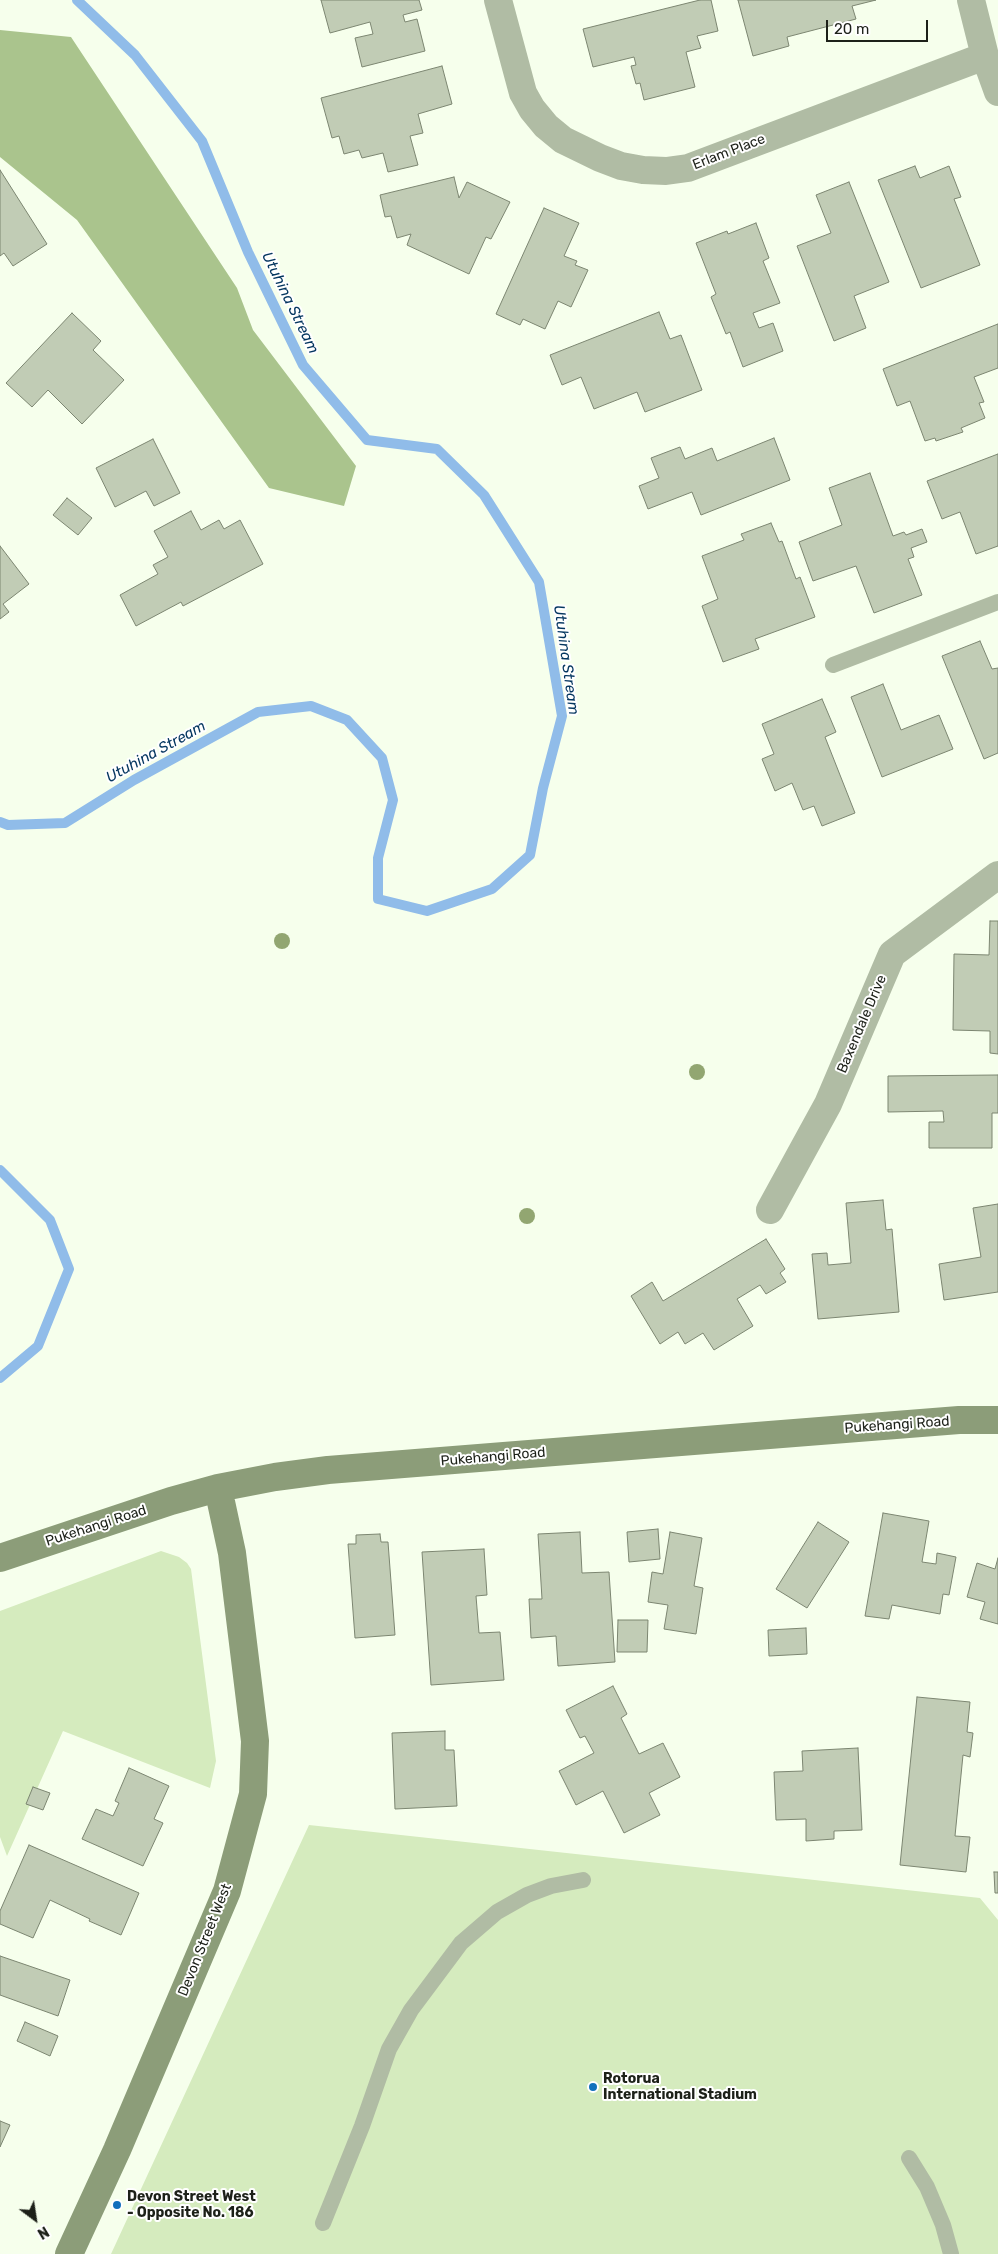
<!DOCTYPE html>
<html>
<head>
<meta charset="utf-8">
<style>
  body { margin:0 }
  #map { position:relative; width:998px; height:2254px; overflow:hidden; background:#f6ffec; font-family:Rubik,sans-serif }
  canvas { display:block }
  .north { position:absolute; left:10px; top:2194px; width:50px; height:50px; -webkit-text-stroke:4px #fff; paint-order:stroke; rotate:149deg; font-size:14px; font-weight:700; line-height:20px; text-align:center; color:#1d2119 }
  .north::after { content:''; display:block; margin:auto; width:18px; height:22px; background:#1d2119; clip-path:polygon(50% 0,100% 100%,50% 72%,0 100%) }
  .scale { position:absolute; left:826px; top:20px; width:102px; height:22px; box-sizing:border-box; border:2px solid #1d2119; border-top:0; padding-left:6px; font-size:15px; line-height:18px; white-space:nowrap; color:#1d2119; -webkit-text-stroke:4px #fff; paint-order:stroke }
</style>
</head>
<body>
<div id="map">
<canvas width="998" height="2254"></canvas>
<div class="north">N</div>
<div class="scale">20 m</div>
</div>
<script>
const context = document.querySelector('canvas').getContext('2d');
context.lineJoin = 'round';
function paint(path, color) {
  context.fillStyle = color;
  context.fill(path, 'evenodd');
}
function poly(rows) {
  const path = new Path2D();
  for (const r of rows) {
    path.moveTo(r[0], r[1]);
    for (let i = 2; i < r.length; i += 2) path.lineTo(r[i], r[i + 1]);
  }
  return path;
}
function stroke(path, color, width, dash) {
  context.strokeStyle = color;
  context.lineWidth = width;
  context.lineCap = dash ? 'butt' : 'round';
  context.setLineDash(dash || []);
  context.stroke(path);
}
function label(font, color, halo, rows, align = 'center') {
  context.font = font + ' Rubik,sans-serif';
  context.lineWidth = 4;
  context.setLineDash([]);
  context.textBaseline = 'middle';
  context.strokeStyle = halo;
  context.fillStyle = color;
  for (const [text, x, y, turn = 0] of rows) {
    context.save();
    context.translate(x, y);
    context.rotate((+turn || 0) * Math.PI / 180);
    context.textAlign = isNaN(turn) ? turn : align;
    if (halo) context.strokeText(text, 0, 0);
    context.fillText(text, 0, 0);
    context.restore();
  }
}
const green = poly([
  [161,1551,179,1557,187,1563,191,1569,216,1761,210,1788,63,1731,7,1856,0,1837,0,1611],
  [309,1825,980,1898,998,1920,998,2254,111,2254]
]);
const forest = poly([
  [0,30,71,37,237,288,253,330,356,466,344,506,269,488,77,220,0,157]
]);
const stream = poly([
  [0,822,8,825,65,823,134,780,258,712,311,706,347,720,382,758,393,800,378,858,378,899,427,911,492,889,530,855,543,788,562,716,539,582,484,495,437,449,367,440,303,365,248,252,202,141,135,55,77,0],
  [0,1170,50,1220,69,1269,38,1346,0,1378]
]);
const building = poly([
  [321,0,419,0,422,10,403,15,405,22,417,19,425,51,362,67,355,38,373,34,370,22,330,33,321,0],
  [700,0,711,0,718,31,697,36,701,48,686,52,695,87,644,100,640,83,636,84,631,66,636,65,634,57,593,67,583,29,700,0],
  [738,0,876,0,852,6,856,19,787,37,789,46,753,56,738,0],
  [442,66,452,104,418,114,423,133,410,136,418,165,388,172,383,153,362,158,359,150,344,154,339,136,332,138,321,98,442,66],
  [915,166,920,178,949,166,961,197,954,199,980,265,921,288,878,180,915,166],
  [0,170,47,244,13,266,4,253,0,256,0,170],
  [454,177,459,198,467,182,510,202,491,239,486,237,469,274,407,245,411,234,397,238,391,216,385,217,380,195,454,177],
  [849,182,889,282,854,296,866,328,834,341,797,246,831,233,816,195,849,182],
  [544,208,579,223,564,256,577,261,575,265,588,270,571,307,558,301,545,329,523,319,520,325,496,314,544,208],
  [756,223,769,258,763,261,780,303,753,313,759,328,773,323,783,351,743,367,730,332,726,334,711,297,716,294,696,243,727,231,728,234,756,223],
  [659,312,670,339,681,335,702,390,645,412,637,392,594,409,581,377,562,385,550,355,659,312],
  [72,313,101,341,93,350,124,380,82,424,48,390,32,407,6,383,72,313],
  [998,324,998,368,974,377,984,402,979,403,985,418,961,428,963,432,936,441,935,438,925,441,910,401,897,406,883,369,998,324],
  [774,438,790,480,701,515,692,492,648,509,639,486,659,478,651,458,680,447,685,459,712,448,717,461,774,438],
  [153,439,180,493,154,506,146,491,115,507,96,468,153,439],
  [998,454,998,546,976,554,960,512,942,519,927,481,998,454],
  [870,473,893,536,904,532,906,535,922,529,927,542,911,548,914,557,908,559,922,595,874,613,856,566,813,581,799,542,842,525,829,488,870,473],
  [67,498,92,518,78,535,53,515,67,498],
  [191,511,201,530,219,520,224,529,240,520,263,564,183,606,181,602,136,626,120,595,158,574,153,565,168,557,154,531,191,511],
  [771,523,779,542,782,541,796,579,800,577,815,617,755,639,759,649,723,662,702,606,718,599,702,556,744,540,741,534,771,523],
  [0,546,29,584,3,604,9,612,0,619,0,546],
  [980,641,992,669,998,668,998,753,984,759,942,656,980,641],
  [883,684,901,730,939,715,953,749,882,777,851,697,883,684],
  [822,699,836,732,825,737,855,813,822,826,814,806,803,810,792,783,775,791,762,759,774,754,762,724,822,699],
  [990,921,998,921,998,1054,990,1053,990,1031,953,1030,954,954,989,955,990,921],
  [998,1075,998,1113,992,1113,992,1148,929,1148,929,1122,944,1122,943,1111,888,1112,888,1076,998,1075],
  [883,1200,886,1230,892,1229,899,1312,818,1319,812,1254,827,1253,828,1265,851,1263,846,1203,883,1200],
  [998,1204,998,1292,944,1300,939,1264,981,1257,973,1208,998,1204],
  [766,1239,785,1269,780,1273,786,1282,766,1294,760,1285,737,1299,753,1326,714,1350,703,1333,685,1344,678,1332,660,1344,631,1296,652,1282,663,1301,766,1239],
  [883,1513,929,1521,922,1562,936,1564,937,1553,956,1557,949,1595,943,1594,940,1614,892,1605,889,1619,865,1616,883,1513],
  [818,1522,849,1542,807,1608,776,1589,818,1522],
  [658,1529,660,1559,629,1562,627,1532,658,1529],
  [580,1532,582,1573,609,1572,615,1662,558,1666,556,1636,531,1638,529,1599,542,1599,538,1534,580,1532],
  [670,1532,702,1538,694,1586,703,1588,696,1634,664,1629,668,1605,648,1602,652,1572,663,1574,670,1532],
  [380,1534,381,1542,388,1542,395,1635,355,1638,348,1544,356,1544,356,1535,380,1534],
  [484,1549,487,1595,476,1596,479,1633,500,1632,504,1680,431,1685,422,1552,484,1549],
  [998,1558,998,1624,980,1619,985,1602,967,1597,977,1563,995,1569,998,1558],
  [618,1620,648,1620,647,1652,617,1652,618,1620],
  [806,1628,807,1654,769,1656,768,1630,806,1628],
  [613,1686,627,1714,621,1718,639,1754,663,1743,680,1777,649,1793,660,1815,624,1833,603,1791,576,1805,559,1771,594,1753,585,1736,580,1738,566,1710,613,1686],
  [917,1697,970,1702,967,1732,973,1733,970,1757,963,1755,955,1836,970,1837,966,1872,900,1865,917,1697],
  [445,1731,445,1750,454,1750,457,1806,395,1809,392,1733,445,1731],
  [858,1748,862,1830,834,1831,834,1839,806,1841,806,1819,776,1820,774,1772,803,1771,802,1751,858,1748],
  [129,1768,169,1786,154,1819,163,1823,143,1866,82,1839,96,1809,113,1816,119,1803,115,1801,129,1768],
  [33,1787,50,1793,43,1810,26,1804,33,1787],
  [29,1845,139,1893,121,1935,89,1921,90,1919,50,1900,33,1938,0,1924,0,1911,29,1845],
  [994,1872,998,1872,998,1893,995,1893,994,1872],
  [0,1956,70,1980,58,2016,0,1995,0,1956],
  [25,2022,58,2036,50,2056,17,2041,25,2022],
  [0,2121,10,2125,0,2147,0,2121]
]);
const lane = poly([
  [833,665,998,602],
  [909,2158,927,2187,943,2225,951,2254],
  [323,2223,362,2126,389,2049,411,2010,461,1943,497,1912,527,1895,551,1886,583,1880]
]);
const street = poly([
  [498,0,523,93,532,109,546,126,563,140,600,158,621,166,643,170,666,171,688,168,985,56],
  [971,0,985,56,998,92],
  [770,1210,828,1104,892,954,998,875]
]);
const secondary = poly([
  [0,1558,171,1501,218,1488,275,1477,328,1470,529,1454,959,1420,998,1420],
  [69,2254,117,2150,227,1891,253,1794,255,1741,232,1553,218,1488]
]);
const trees = [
  [282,941],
  [697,1072],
  [527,1216]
];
const markers = [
  [593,2087,5,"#1270bc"],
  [117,2205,5,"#1270bc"]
];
const streetNames = [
  ["Erlam Place",729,152,-21],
  ["Baxendale Drive",862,1024,-67],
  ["Pukehangi Road",897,1425,-4],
  ["Pukehangi Road",493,1457,-5],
  ["Pukehangi Road",96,1526,-18],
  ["Devon Street West",205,1940,-68]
];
const poiNames = [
  ["Rotorua",603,2079],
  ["International Stadium",603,2095],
  ["Devon Street West",127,2197],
  ["- Opposite No. 186",127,2213]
];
const waterNames = [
  ["Utuhina Stream",290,303,64],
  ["Utuhina Stream",566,660,82],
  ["Utuhina Stream",156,752,-29]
];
paint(green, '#d5ebbe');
paint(forest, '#aac48d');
stroke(stream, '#90bce9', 10);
paint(building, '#c1ccb5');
stroke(building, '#7c8671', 1);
stroke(lane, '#b0bca4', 16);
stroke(street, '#b0bca4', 28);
stroke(secondary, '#8c9d79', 28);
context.fillStyle = '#92a671';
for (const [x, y] of trees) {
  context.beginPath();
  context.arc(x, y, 8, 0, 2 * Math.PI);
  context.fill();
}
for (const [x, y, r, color] of markers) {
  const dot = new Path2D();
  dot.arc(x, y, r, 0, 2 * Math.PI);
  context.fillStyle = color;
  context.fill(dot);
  stroke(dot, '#fff', 2);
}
label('14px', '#1d2119', '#fff', streetNames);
label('bold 14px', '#1d2119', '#fff', poiNames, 'left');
label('italic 15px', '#04365f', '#fff', waterNames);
</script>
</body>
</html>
